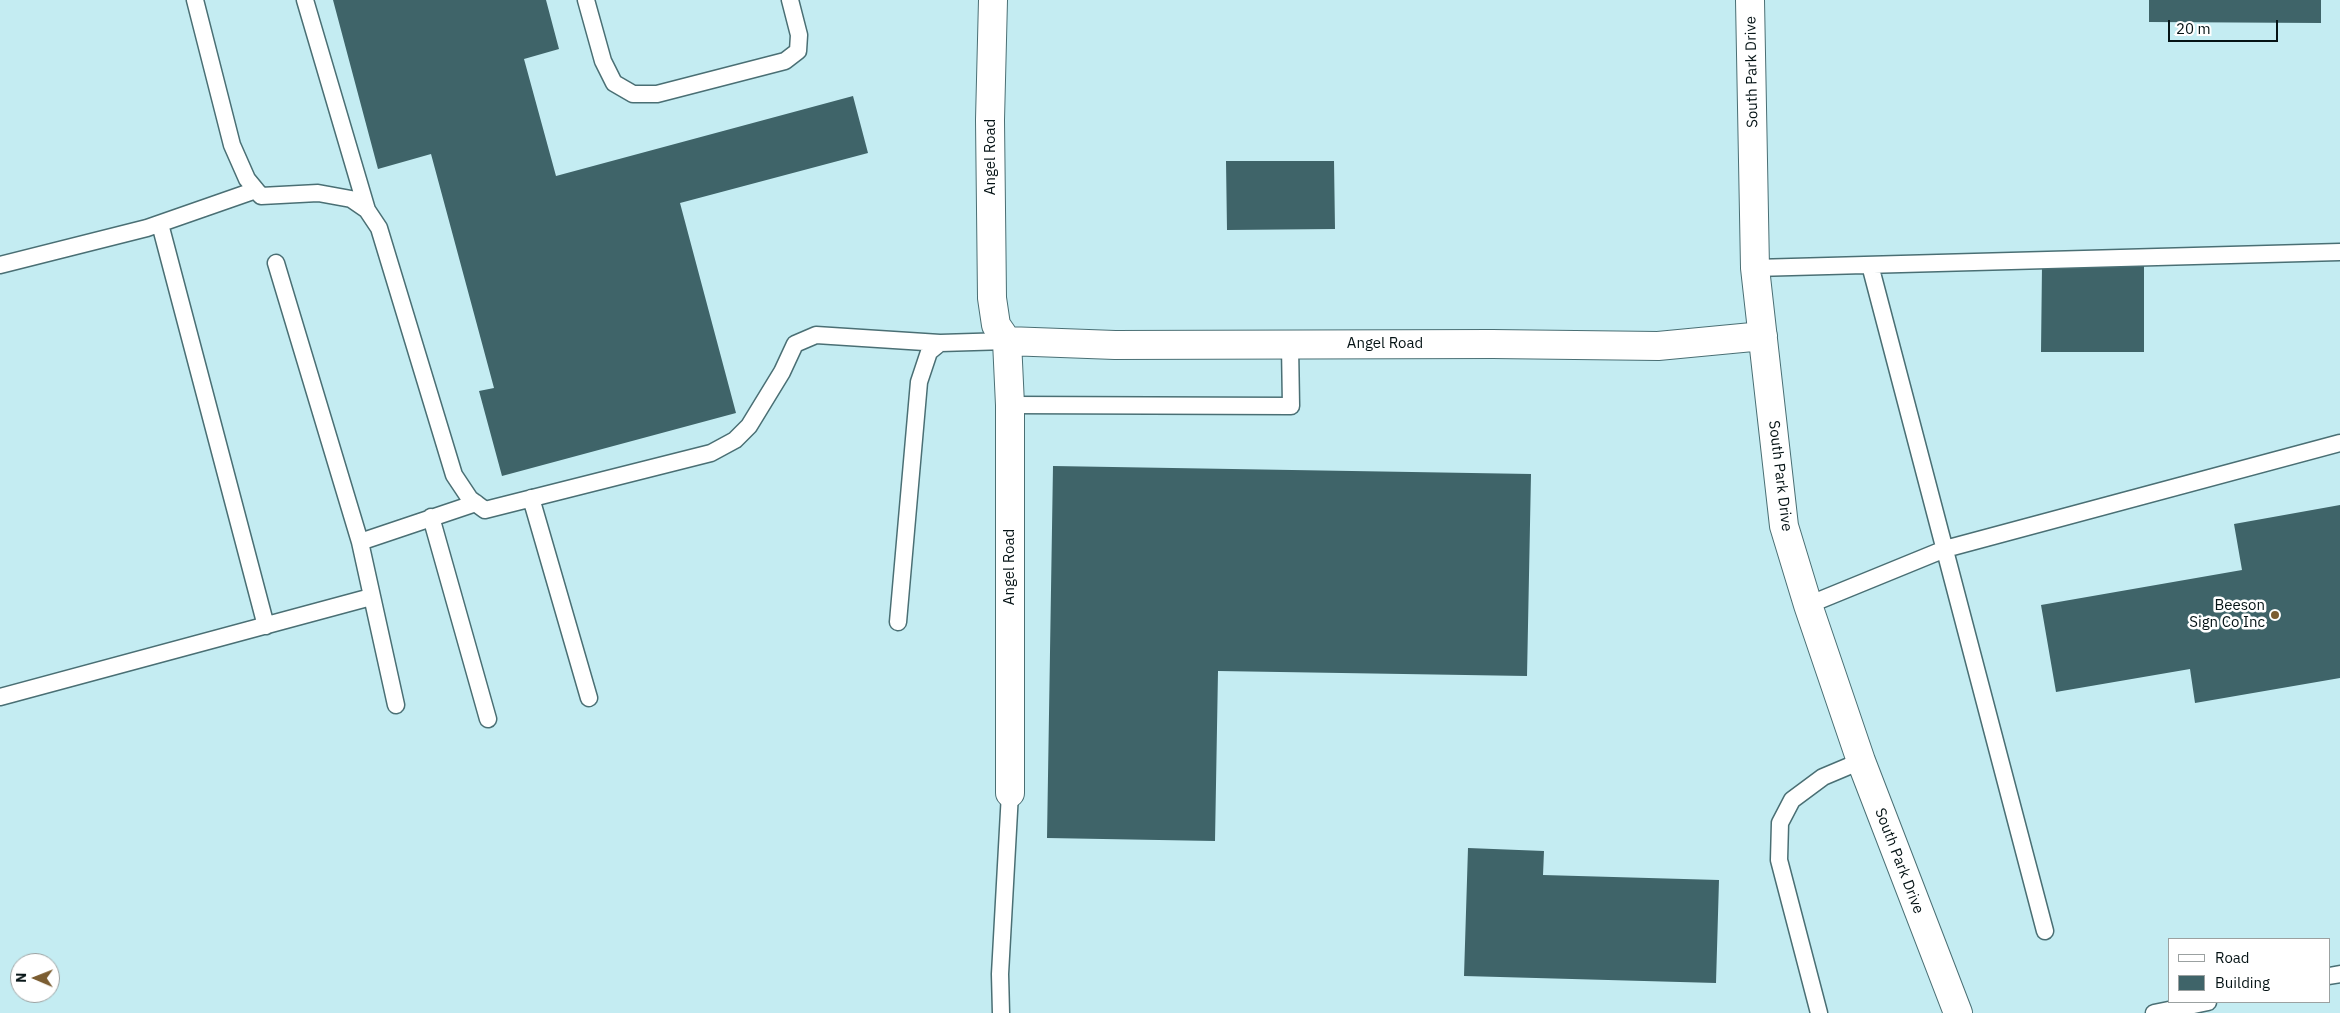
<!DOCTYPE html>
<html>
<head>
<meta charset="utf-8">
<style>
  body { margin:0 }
  #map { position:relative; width:2340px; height:1013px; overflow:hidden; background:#c4ecf2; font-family:"IBM Plex Sans",sans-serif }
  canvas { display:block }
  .legend { position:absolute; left:2168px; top:938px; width:162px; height:65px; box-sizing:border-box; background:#fff; border:1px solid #9ba1a1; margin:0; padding:6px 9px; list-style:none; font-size:15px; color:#051315 }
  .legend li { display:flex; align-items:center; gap:10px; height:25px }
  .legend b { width:25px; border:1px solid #9ba1a1 }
  .north { position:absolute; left:10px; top:953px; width:50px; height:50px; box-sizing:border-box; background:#fff; border:1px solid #9ba1a1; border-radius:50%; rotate:271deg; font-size:14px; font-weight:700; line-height:20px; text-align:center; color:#051315 }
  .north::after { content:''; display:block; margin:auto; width:18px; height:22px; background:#7b5d31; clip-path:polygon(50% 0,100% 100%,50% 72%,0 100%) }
  .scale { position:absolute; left:2168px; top:20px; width:110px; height:22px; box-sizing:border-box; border:2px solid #051315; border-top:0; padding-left:6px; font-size:15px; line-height:18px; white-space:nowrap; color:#051315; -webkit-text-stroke:4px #fff; paint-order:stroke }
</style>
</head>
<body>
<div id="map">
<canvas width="2340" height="1013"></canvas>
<ul class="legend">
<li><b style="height:6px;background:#fff"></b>Road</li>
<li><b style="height:14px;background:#3f6469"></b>Building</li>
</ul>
<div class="north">N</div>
<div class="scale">20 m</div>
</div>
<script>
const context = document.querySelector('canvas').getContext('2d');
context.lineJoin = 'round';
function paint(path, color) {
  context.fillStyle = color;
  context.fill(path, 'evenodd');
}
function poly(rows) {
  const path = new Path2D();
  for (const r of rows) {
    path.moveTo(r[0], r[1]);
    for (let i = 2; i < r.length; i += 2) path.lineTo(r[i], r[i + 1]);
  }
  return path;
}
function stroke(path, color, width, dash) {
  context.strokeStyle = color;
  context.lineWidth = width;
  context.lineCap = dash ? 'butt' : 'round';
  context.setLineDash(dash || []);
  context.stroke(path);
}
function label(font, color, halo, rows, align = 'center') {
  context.font = font + ' "IBM Plex Sans",sans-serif';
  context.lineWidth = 5;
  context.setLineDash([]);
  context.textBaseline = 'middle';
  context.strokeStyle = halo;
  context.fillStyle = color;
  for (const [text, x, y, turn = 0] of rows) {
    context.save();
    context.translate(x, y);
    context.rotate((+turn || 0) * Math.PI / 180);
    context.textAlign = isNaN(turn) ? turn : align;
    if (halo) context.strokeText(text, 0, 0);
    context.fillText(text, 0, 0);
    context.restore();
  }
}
const building = poly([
  [333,0,546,0,559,49,524,59,556,176,853,96,868,153,680,203,736,413,502,476,479,391,494,388,431,154,378,169],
  [2149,0,2321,0,2321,23,2149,22],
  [1226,161,1334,161,1335,229,1227,230],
  [2042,266,2144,266,2144,352,2041,352],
  [1053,466,1531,474,1527,676,1218,671,1215,841,1047,838],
  [2340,505,2340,678,2195,703,2190,669,2056,692,2041,605,2242,570,2234,524],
  [1468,848,1544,851,1543,875,1719,880,1716,983,1464,976]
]);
const service = poly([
  [195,0,232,145,247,179,261,196,318,193,351,199,367,210,379,228,454,475,470,499,485,510,711,453,735,440,749,426,782,372,795,344,816,335,940,343],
  [305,0,367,210],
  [586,0,603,61,614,83,633,94,657,94,785,61,798,51,799,35,790,0],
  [160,224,266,626],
  [276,263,360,542],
  [0,265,147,228,256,190],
  [1870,265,2045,931],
  [1755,268,2340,252],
  [1010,405,1291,406,1290,345],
  [531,498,589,698],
  [431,517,488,719],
  [1808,605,1945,549,2340,443],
  [898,622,919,382,929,352,940,343,1007,341],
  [0,697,371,597],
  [396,705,360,542,476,503],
  [2329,976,2340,974],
  [1001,1013,1000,974,1010,793],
  [1819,1013,1779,860,1780,823,1792,800,1823,777,1861,761],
  [2154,1013,2208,1002]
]);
const minor = poly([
  [993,0,990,120,992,298,996,325,1007,341,1115,345,1492,344,1658,346,1763,336],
  [1750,0,1755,268,1784,526,1808,605,1861,761,1958,1013],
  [1007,341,1010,405,1010,793]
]);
const markers = [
  [2275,615,5,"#7b5d31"]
];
const streetNames = [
  ["South Park Drive",1752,72,-91],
  ["Angel Road",991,157,-90],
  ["Angel Road",1385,344],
  ["South Park Drive",1780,476,83],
  ["Angel Road",1010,567,-90],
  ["South Park Drive",1899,861,69]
];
const poiNames = [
  ["Beeson",2265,606],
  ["Sign Co Inc",2265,623]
];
paint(building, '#3f6469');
stroke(service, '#4a6f74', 19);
stroke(minor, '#4a6f74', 30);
stroke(service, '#fff', 16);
stroke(minor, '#fff', 28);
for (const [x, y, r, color] of markers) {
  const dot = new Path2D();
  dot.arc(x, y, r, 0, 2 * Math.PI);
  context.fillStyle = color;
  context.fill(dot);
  stroke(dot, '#fff', 2);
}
label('15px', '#051315', '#fff', streetNames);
label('15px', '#051315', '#fff', poiNames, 'right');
</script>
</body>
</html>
